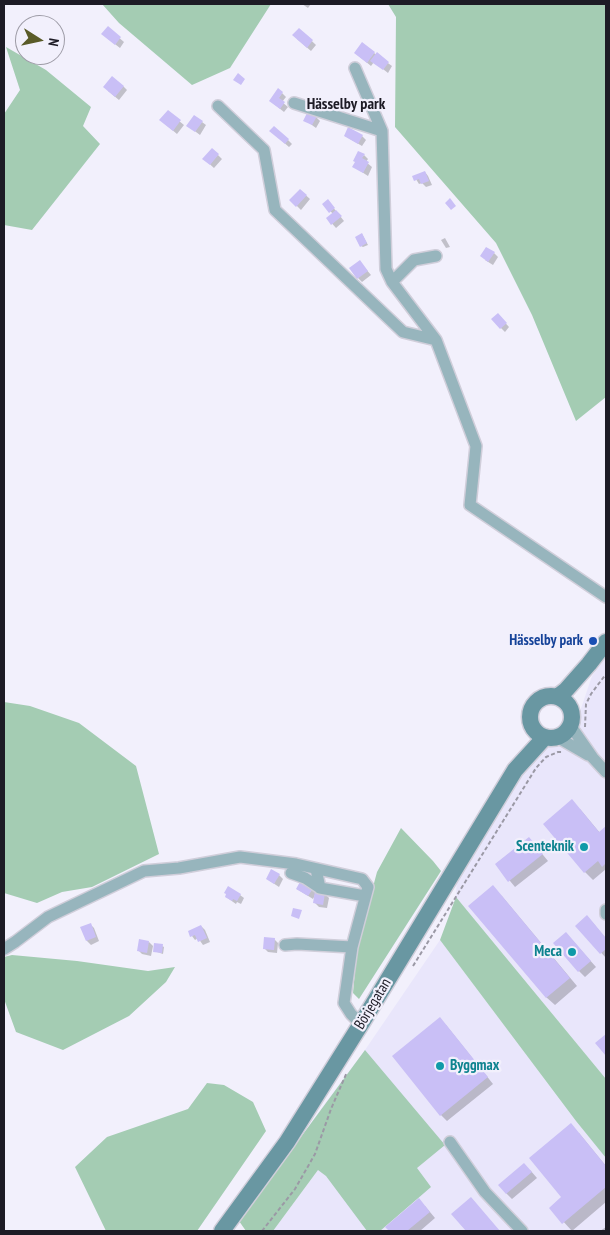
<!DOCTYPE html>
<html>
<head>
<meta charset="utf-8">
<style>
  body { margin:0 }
  #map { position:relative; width:610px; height:1235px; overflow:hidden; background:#f2f0fc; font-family:"PT Sans Narrow",sans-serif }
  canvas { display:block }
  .frame { position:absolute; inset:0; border:5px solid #1d1b25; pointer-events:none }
  .north { position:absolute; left:15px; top:15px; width:50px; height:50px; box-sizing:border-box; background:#f2f0fc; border:1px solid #9d9ba6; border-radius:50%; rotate:100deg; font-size:14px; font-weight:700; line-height:20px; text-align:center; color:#1d1b25 }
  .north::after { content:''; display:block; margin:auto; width:18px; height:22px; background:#5a5b28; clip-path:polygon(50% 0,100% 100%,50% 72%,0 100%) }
</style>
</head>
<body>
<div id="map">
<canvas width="610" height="1235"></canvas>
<div class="frame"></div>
<div class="north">N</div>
</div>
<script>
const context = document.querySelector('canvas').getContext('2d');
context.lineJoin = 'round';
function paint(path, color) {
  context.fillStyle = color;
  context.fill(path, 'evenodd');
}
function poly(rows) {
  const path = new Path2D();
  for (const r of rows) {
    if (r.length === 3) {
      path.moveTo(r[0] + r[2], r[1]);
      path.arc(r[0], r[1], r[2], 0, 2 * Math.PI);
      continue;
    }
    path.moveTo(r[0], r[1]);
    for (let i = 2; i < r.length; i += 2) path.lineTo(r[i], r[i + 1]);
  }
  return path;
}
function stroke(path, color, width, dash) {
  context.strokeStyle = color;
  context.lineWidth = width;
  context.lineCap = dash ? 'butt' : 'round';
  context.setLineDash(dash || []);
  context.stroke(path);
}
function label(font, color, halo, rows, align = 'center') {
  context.font = font + ' "PT Sans Narrow",sans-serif';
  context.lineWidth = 4.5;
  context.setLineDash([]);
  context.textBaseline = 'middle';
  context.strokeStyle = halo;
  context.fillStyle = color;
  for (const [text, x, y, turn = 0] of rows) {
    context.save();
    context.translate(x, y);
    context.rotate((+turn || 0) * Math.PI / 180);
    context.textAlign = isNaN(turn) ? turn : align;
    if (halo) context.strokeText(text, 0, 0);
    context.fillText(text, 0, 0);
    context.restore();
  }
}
const built = poly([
  [606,657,606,1079,456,897,457,874,537,752,571,738,592,676],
  [440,940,576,1121,606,1157,606,1231,273,1231,318,1170,295,1144,365,1050]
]);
const green = poly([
  [102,4,271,4,230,68,192,85,119,23],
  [388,4,606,4,606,397,576,421,532,315,496,243,395,127,396,17],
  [6,47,46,70,91,107,83,126,100,144,32,230,4,225,4,114,20,90],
  [4,702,30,706,79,723,136,766,159,854,92,887,62,892,37,903,4,893],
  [401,828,433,861,441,871,359,999,353,993,357,947,377,872],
  [456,897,606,1079,606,1158,576,1121,440,940],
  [12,955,77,961,148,971,175,967,166,982,129,1016,63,1050,16,1032,4,999,4,957],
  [365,1050,445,1145,417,1168,431,1187,380,1231,367,1231,326,1176,318,1170,273,1231,246,1231,239,1221],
  [207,1083,224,1085,253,1102,266,1131,197,1231,106,1231,75,1167,107,1137,188,1109]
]);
const shadow = poly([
  [302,4,311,4,308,8],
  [108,28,124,42,120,48,107,38],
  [299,29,316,45,311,51,297,39],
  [355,53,374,53,392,66,388,73,374,62,371,66],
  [123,86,127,90,119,100,108,91],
  [282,93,286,97,282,102,288,107,284,112,274,104],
  [168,112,184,125,177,134,165,124],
  [316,117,320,121,316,128,305,120],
  [202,122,206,125,200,135,188,126],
  [275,135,288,140,292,144,289,147],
  [345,136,362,136,366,140,362,146],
  [212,149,222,159,214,168,204,159],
  [364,155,368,159,366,162,372,167,368,176,354,167],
  [425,172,428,176,432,185,426,187,422,183,419,184,414,176],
  [300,190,310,199,301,210,291,200],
  [328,201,344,221,336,228,328,219,333,214,324,204],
  [362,234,368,245,363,247,361,246],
  [445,238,450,247,446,248,441,240],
  [494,253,498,257,493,265,485,260],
  [360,262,371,275,362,282,358,278],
  [498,315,509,327,505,332,493,320],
  [580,809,600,833,606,829,606,869,593,880,585,872],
  [529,838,548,861,515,887,496,864],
  [279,875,283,879,279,887,267,879],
  [302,881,325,894,329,898,327,908,319,907,315,903,316,893,313,899,297,889],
  [240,895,244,898,241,904,237,902,236,904,226,897],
  [501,895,577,986,555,1005,546,997],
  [593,923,606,939,606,958,577,926],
  [90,924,94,928,99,941,91,945,87,941,82,928],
  [201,926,205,930,210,942,203,945,198,938,195,940,192,936],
  [274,939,278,943,277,953,268,952,264,948],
  [572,940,596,967,585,977,579,971],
  [149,942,153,946,151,956,142,954,138,950],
  [162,946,164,947,163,954,154,951],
  [446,1025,493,1084,447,1121,441,1115],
  [579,1133,606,1166,606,1202,572,1231,551,1208,563,1197],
  [530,1170,537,1178,512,1199,506,1193],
  [425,1206,435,1218,420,1231,390,1231,387,1227],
  [606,1227,606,1231,600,1231]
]);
const building = poly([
  [108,26,121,37,115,45,101,34],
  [299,28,313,40,307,48,292,35],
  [362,42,375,52,367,63,354,53],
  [377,52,389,62,383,70,370,61],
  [238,73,245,79,241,85,233,80],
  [112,76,124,86,115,97,103,87],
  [278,88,283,92,279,98,285,102,280,109,269,101],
  [168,110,181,120,173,131,159,120],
  [308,111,317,116,312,125,303,121],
  [194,115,203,121,195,132,186,126],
  [274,126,289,139,285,144,269,131],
  [348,127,363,135,358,144,344,136],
  [212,148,219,154,210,165,202,159],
  [358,151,365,154,362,158,369,162,363,173,352,167,355,162,353,161],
  [425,171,429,181,421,184,419,179,414,181,412,176],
  [300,189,307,195,296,207,289,200],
  [450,198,456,206,451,210,445,203],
  [328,199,335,208,329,213,322,204],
  [336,210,342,216,331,225,326,218],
  [362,233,367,243,360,247,355,237],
  [486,247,495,252,488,262,480,256],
  [360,260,368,271,357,279,349,268],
  [498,313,507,323,500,329,491,319],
  [572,799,599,832,606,826,606,863,602,867,598,861,584,873,543,824],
  [529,837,543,854,508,882,495,864],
  [271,869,280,874,274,884,266,879],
  [301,880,314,887,308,896,296,889],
  [493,885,570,978,546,998,468,906],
  [228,886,241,894,237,901,233,899,232,901,225,897,226,894,224,893],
  [315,891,325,893,323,905,313,903],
  [293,908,302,910,299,919,291,916],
  [587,915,606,938,606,949,600,954,575,926],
  [91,923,96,937,86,941,80,927],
  [201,925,207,938,198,942,195,935,190,937,188,931],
  [566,932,591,961,578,972,553,943],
  [264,937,275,938,274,950,263,949],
  [139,939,149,941,147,953,137,951],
  [154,943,163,944,162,953,153,952],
  [440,1017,488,1077,440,1116,392,1056],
  [606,1034,606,1056,595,1043],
  [571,1123,606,1166,606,1187,562,1224,549,1208,561,1197,529,1158],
  [524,1163,532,1172,506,1194,498,1185],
  [471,1197,500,1231,466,1231,451,1214],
  [419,1198,430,1212,407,1231,389,1231,385,1227]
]);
const path = poly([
  [585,727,586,704,591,694,606,674],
  [413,966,536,768,546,757,558,752,562,752],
  [262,1231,295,1189,315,1154,331,1109,347,1072]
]);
const minor = poly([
  [355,68,382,131,386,269,392,282],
  [294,103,382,131],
  [218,106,264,150,275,210,403,332,436,340,476,446,470,505,606,597],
  [436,340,392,282,414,260,436,256],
  [570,725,593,758,606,772],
  [557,737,588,755],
  [316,869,320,888,365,896],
  [291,873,305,878,320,888],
  [606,910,606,914],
  [285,945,297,944,352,947],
  [4,949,15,942,48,917,144,871,179,868,240,857,296,864,362,879,368,887,352,947,344,1003,351,1014,361,1024],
  [450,1142,485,1192,522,1231]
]);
const secondary = poly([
  [551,717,21],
  [557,697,566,690,589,664,606,642],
  [222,1231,287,1142,361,1024,515,770,545,737]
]);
const markers = [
  [593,641,5,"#1a4fb4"],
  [584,847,5,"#0f9aa8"],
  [572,952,5,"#0f9aa8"],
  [440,1066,5,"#0f9aa8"]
];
const transitNames = [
  ["Hässelby park",583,641]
];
const cultureNames = [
  ["Scenteknik",574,847],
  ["Meca",562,952],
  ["Byggmax",450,1066,"left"]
];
const streetNames = [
  ["Börjegatan",373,1004,-59]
];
const neighbourhoodNames = [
  ["Hässelby park",346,104]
];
paint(built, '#e9e6fb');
paint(green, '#a4ccb3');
paint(shadow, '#0003');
paint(building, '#c9bff6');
stroke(minor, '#d0ceda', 14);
stroke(secondary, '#d0ceda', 19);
stroke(path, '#9b99a5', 2, [4, 2.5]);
stroke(minor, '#97b5bd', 11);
stroke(secondary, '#6997a2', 16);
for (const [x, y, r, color] of markers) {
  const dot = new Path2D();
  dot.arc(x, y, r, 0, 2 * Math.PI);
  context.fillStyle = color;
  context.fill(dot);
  stroke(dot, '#f2f0fc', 2);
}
label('bold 15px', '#164399', '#f2f0fc', transitNames, 'right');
label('bold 15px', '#0d838f', '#f2f0fc', cultureNames, 'right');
label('15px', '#1d1b25', '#f2f0fc', streetNames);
label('bold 16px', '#1d1b25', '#f2f0fc', neighbourhoodNames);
</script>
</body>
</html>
